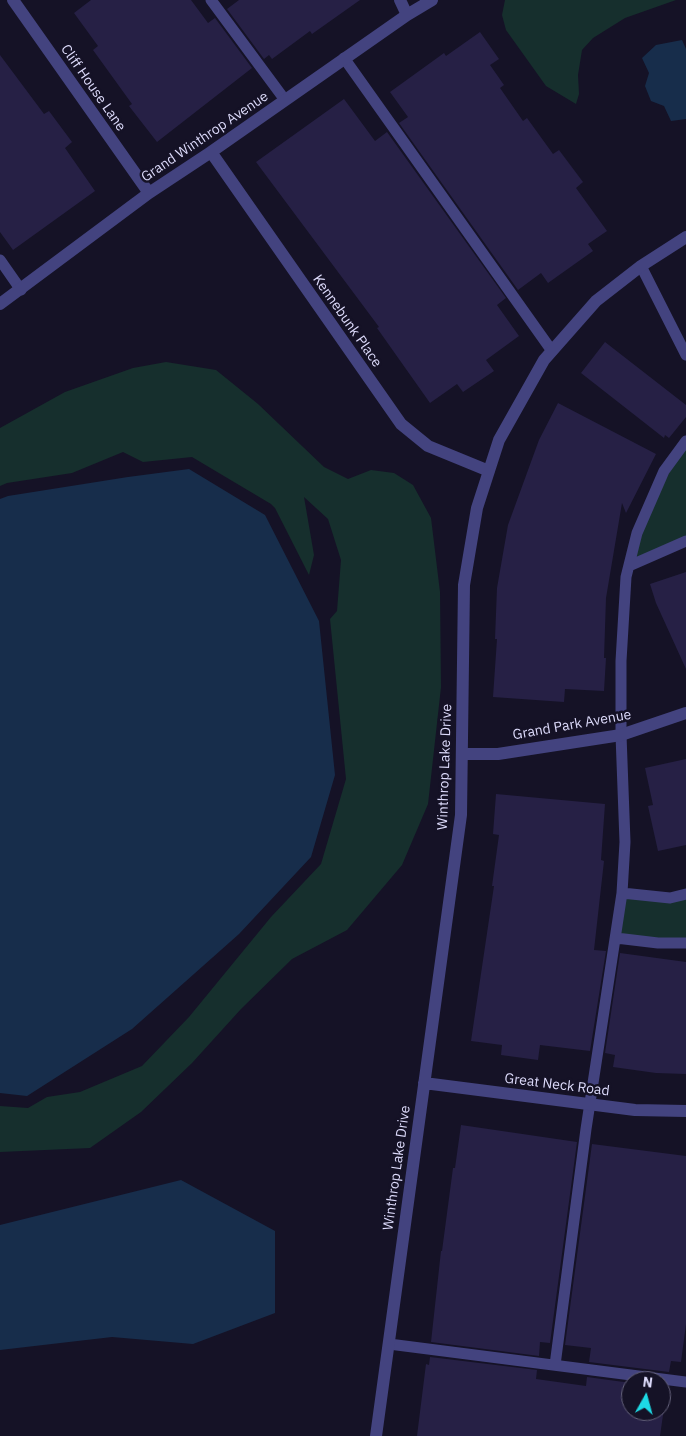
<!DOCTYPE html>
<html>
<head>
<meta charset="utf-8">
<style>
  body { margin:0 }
  #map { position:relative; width:686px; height:1436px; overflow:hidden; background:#151226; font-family:"IBM Plex Sans",sans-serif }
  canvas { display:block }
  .north { position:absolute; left:621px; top:1371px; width:50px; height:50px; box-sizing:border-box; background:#151226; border:1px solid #65627b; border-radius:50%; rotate:7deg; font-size:14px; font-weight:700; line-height:20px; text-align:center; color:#dddbfb }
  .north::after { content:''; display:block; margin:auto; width:18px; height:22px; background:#1ddae5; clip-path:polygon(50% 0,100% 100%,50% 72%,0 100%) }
</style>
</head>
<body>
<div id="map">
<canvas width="686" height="1436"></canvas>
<div class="north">N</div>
</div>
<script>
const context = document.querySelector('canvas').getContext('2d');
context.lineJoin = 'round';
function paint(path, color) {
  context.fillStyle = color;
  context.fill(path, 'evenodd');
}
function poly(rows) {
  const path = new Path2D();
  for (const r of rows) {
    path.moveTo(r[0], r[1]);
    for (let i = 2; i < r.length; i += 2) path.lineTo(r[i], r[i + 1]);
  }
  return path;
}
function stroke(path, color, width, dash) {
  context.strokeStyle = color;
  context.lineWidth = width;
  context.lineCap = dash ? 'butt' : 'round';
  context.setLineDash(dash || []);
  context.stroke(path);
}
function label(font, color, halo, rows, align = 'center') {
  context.font = font + ' "IBM Plex Sans",sans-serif';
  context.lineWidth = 5;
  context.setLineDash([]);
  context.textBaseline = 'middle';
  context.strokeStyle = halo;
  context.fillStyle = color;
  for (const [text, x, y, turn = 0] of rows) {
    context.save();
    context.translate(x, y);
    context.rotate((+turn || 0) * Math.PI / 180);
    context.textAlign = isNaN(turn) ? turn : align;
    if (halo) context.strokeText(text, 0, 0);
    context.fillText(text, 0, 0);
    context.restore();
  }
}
const green = poly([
  [505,0,676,0,625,18,593,38,582,50,578,75,579,94,576,104,546,86,506,30,502,15],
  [166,362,216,370,258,404,324,467,348,479,371,470,394,473,413,485,431,518,440,592,441,687,428,804,402,865,347,930,292,959,241,1009,192,1063,141,1112,90,1148,0,1152,0,1106,28,1108,47,1097,80,1092,142,1066,189,1017,271,917,321,864,346,779,330,619,337,611,341,560,328,519,304,497,314,555,309,575,275,508,271,504,192,457,143,462,123,452,72,473,7,483,0,486,0,428,65,392,133,368],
  [686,441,686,541,629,566,637,533],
  [622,893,686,894,686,943,616,938]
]);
const water = poly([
  [682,40,686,49,686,119,671,121,664,106,651,101,645,86,649,73,642,58,656,45],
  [189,469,265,515,319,621,335,775,311,857,239,934,132,1029,27,1096,0,1093,0,499,8,496,128,477],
  [181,1180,275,1231,275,1313,193,1344,112,1337,0,1350,0,1225]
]);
const building = poly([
  [91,0,191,0,208,23,215,18,252,68,157,142,129,106,132,104,93,50,98,46,74,13],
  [239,0,360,0,312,34,310,31,272,59,269,55,264,59,227,9],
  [480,32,499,59,490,65,504,85,500,88,523,121,527,118,553,154,559,150,583,182,576,188,607,231,588,244,593,251,548,283,541,273,518,290,399,123,408,117,390,92,444,53,446,56],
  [0,55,44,114,49,111,72,142,65,148,95,191,13,250,0,232],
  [344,99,375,141,387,132,506,298,497,305,519,336,486,360,494,371,463,392,457,384,430,403,377,328,379,327,256,162],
  [605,342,686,405,686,417,669,438,665,435,664,438,581,373],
  [558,403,656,454,626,513,622,503,606,598,604,658,606,658,604,691,565,689,564,702,493,697,497,639,495,639,497,588,508,525,539,440],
  [686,572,686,669,656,603,650,584],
  [686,759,686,845,658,851,648,806,653,805,645,768],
  [496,794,605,804,601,860,604,861,594,950,606,951,590,1051,540,1045,538,1060,501,1055,502,1045,471,1041,494,886,492,886,499,835,493,834],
  [620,953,686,962,686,1074,656,1073,613,1067,615,1055,605,1053],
  [461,1125,577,1142,550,1343,540,1342,539,1356,431,1342,441,1251,442,1251,453,1168,455,1168],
  [592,1144,686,1156,686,1324,681,1362,671,1361,669,1372,589,1362,591,1348,565,1345],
  [430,1357,537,1370,536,1379,586,1386,587,1377,631,1383,631,1411,661,1411,661,1386,667,1387,660,1436,417,1436,426,1364,429,1365]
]);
const lane = poly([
  [211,0,285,100],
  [344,58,552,351],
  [0,260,21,290],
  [641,266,686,355],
  [629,566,686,541],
  [622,893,670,898,686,894],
  [616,938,658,943,686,943],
  [389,1344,686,1382],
  [555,1365,586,1129,622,893,625,842,621,735,621,661,626,577,637,533,664,471,686,441]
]);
const street = poly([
  [13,0,149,193],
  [400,0,407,15],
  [211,152,401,424,428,446,489,471],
  [0,304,149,193,211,152,407,15,432,0],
  [462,754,498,754,621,735,686,713],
  [424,1083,635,1110,686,1111],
  [376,1436,461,815,464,585,477,508,499,440,544,360,596,301,641,266,686,237]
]);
const streetNames = [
  ["Cliff House Lane",93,88,55],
  ["Grand Winthrop Avenue",205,137,-34],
  ["Kennebunk Place",347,321,55],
  ["Grand Park Avenue",572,725,-10],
  ["Winthrop Lake Drive",445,767,-88],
  ["Great Neck Road",557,1085,7],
  ["Winthrop Lake Drive",397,1168,-82]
];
paint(green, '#162f2d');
paint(water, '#172d4b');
paint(building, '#262045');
stroke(lane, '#43437f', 11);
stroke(street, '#43437f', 12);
label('14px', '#dddbfb', '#151226', streetNames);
</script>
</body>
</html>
